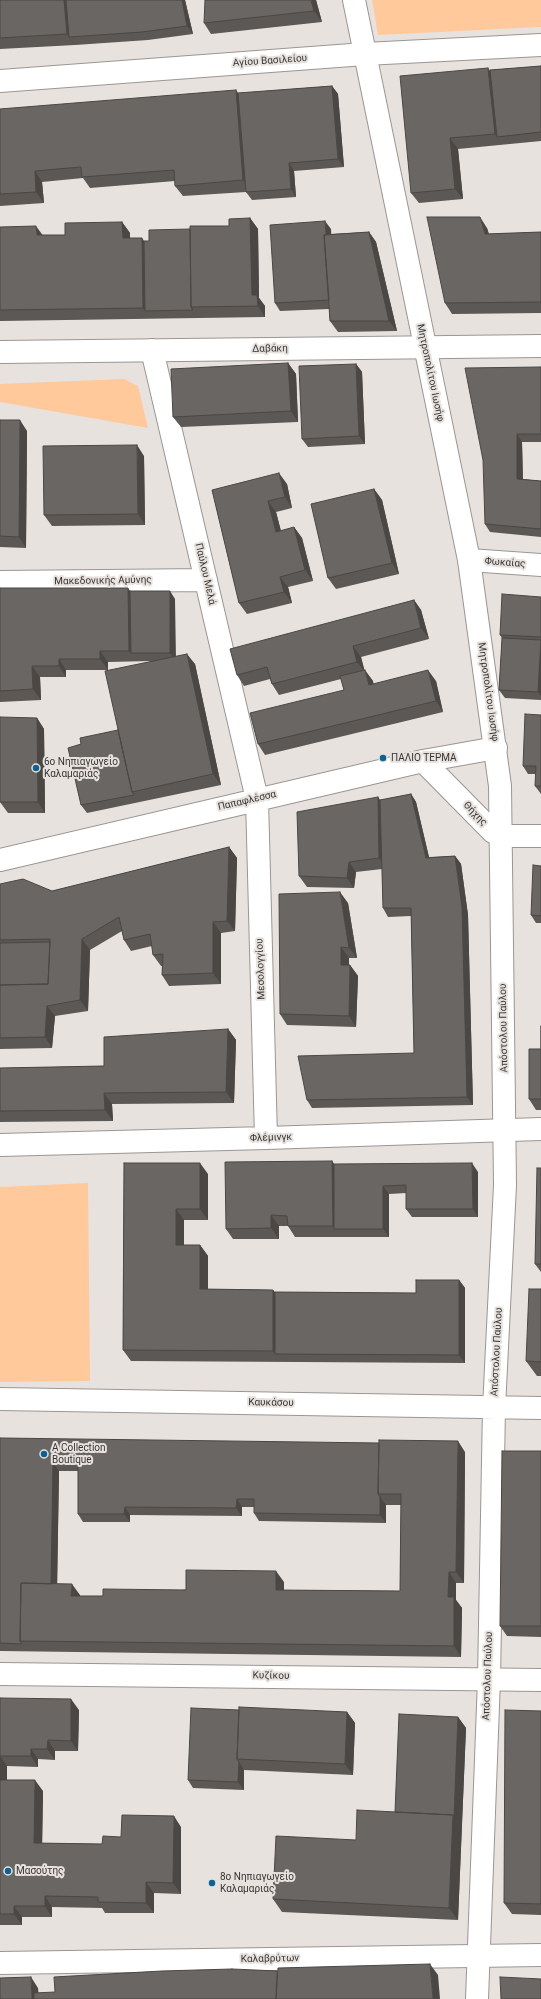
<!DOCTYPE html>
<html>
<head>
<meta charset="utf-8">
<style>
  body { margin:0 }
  canvas { display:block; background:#e7e2de }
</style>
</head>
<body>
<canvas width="541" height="1999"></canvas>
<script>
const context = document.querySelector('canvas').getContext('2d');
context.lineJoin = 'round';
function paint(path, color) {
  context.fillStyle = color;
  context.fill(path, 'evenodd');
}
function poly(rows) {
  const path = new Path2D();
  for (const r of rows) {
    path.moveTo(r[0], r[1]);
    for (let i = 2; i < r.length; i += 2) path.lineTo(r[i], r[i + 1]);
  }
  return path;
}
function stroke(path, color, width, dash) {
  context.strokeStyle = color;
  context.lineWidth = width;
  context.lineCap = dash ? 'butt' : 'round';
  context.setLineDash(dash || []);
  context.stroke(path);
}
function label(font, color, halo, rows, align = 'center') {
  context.font = font + ' Roboto,sans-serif';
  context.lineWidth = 4;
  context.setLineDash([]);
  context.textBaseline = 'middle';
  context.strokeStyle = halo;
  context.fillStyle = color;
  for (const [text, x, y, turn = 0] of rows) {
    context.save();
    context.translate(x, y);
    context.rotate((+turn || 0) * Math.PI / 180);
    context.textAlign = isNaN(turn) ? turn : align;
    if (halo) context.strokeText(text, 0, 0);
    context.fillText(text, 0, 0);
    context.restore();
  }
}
const green = poly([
  [372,0,541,0,541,27,378,35],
  [124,379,138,386,148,428,0,402,0,384],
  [88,1183,90,1381,0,1382,0,1187]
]);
const minor = poly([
  [0,81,365,54,541,45],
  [152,350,257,799,266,1138],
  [0,352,541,346],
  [469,560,541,565],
  [0,582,206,580],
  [423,761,493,832,501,836,541,836],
  [0,860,423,761,496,748],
  [0,1145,266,1138,541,1129],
  [0,1674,541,1680],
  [0,1963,541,1955]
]);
const major = poly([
  [354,0,469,560,500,786,505,1185,494,1408,489,1679,477,1999],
  [0,1399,541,1408]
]);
const wall = poly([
  [0,0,185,0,193,34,148,40,75,45,0,49],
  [316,0,322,22,211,34,204,23],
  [541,66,541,141,458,149,463,199,419,203,411,193,490,70],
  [332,86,338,94,344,167,294,171,296,197,252,200,246,192,183,196,175,186,175,181,90,188,83,178,42,182,44,203,0,206,0,109,238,93],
  [250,218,258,229,259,298,265,306,265,317,0,321,0,227,43,235,65,235,122,222,130,233,130,238,144,241,149,241,190,229,229,226],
  [487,228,489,234,541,232,541,313,452,314,445,303],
  [331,229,331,234,369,232,376,242,397,331,338,332,330,321,329,309,280,311,275,303],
  [288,363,296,374,298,422,181,427,173,417],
  [356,364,362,372,365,444,308,447,302,439],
  [541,367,541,442,522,442,523,479,541,481,541,537,490,532,485,524],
  [0,420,27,431,26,548,0,547],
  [144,456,145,525,52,526,44,515],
  [287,484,292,508,276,512,281,531,294,527,302,538,313,581,288,587,292,603,247,614,239,603,212,490],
  [374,489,382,500,399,574,336,589,328,578],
  [0,588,130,591,175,599,175,656,195,664,221,785,87,813,81,805,81,744,118,730,151,661,108,662,108,670,66,670,66,677,40,677,41,700,0,702],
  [541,597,541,700,505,698,499,690,502,638,500,635],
  [414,600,421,610,429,639,361,657,364,670,373,681,373,684,436,681,443,712,265,755,258,744,344,690,341,679,279,695,272,684,270,679,244,686,237,675],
  [541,715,541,794,535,786,536,774,528,774,523,766],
  [37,718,44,729,45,813,8,813,0,802],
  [411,794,416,802,429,857,455,856,461,864,468,915,473,1105,312,1108,307,1100,414,1053,411,916,388,917,383,908,382,869,356,872,354,888,307,887,299,876,378,797,380,800],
  [229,847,237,858,235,931,221,933,221,984,169,986,162,975,162,966,161,966,153,955,152,946,131,951,124,940,122,931,90,950,88,1011,55,1016,52,1048,0,1049,0,884,52,891],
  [541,866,541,923,536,923,531,915],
  [348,903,357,958,349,958,349,965,350,965,358,976,356,1027,287,1025,280,1014],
  [541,1026,541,1110,536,1110,529,1099,541,1049],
  [228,1029,236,1040,234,1103,112,1104,113,1121,0,1122,0,1068,104,1066],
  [332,1161,334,1164,478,1172,478,1217,412,1217,406,1209,406,1193,389,1194,389,1237,295,1237,288,1226,279,1226,279,1239,233,1239,226,1229],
  [124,1163,208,1174,208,1220,184,1220,184,1245,200,1245,208,1256,208,1289,273,1290,275,1292,416,1293,459,1280,465,1288,465,1363,131,1361,123,1350],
  [541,1168,541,1272,535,1264],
  [541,1289,541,1376,537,1376,526,1361],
  [0,1438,465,1452,464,1583,456,1583,456,1600,462,1608,461,1657,0,1651],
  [59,1471,78,1471,78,1514,83,1522,130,1522,130,1515,242,1516,242,1507,254,1507,254,1513,259,1521,386,1523,386,1505,401,1505,400,1591,284,1590,284,1582,103,1596,80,1596,80,1595,57,1584],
  [541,1451,541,1637,507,1636,500,1626],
  [0,1698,79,1710,78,1751,55,1751,55,1760,38,1759,38,1767,7,1766,7,1780,43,1791,42,1843,102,1844,121,1837,181,1827,181,1894,154,1893,154,1913,105,1913,102,1908,52,1907,52,1917,22,1917,22,1925,0,1925],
  [239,1710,347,1712,355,1723,353,1775,244,1770,244,1790,193,1788,188,1780],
  [541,1711,541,1915,512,1914,504,1903],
  [458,1717,466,1728,458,1920,282,1912,273,1899,395,1812]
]);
const shadedWall = poly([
  [64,0,71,0,69,37,75,45,67,34],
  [182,0,185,0,193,34,187,26],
  [311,0,316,0,322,22,314,11],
  [488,68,496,78,497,137,502,145,495,134],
  [332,86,338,94,344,167,338,159],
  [236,90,244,101,251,191,243,180],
  [450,138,458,149,463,199,455,189],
  [289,163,294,171,296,197,291,189],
  [35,171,42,182,44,203,36,192],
  [480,217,487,228,492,245,485,234],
  [250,218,258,229,259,298,265,306,265,317,258,306,252,295],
  [325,221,331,229,336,308,330,300],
  [122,222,130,233,130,249,123,238],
  [36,226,44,237,37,235],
  [369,232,376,242,397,331,389,321],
  [142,238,150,249,145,311,143,308],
  [288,363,296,374,298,422,291,411],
  [356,364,362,372,365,444,359,436],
  [20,420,27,431,26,548,19,537],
  [517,434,522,442,523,487,517,479],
  [137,445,144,456,145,525,138,514],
  [279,473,287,484,292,508,285,497],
  [374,489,382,500,399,574,392,563],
  [268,501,276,512,284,543,276,532],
  [294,527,302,538,313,581,305,570],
  [280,577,288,587,292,603,284,592],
  [128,588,136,599,131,653,129,651],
  [170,591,175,599,176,661,170,653],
  [414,600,421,610,429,639,421,628],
  [541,640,541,696,538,692],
  [353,646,361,657,365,672,357,662],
  [100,651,108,662,108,670,100,659],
  [187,654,195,664,221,785,213,774],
  [59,659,66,670,66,677,59,666],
  [32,666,40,677,41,700,33,689],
  [365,670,373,681,376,696,369,685],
  [428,670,436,681,443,712,436,701],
  [37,718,44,729,45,813,38,802],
  [411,794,416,802,431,866,426,858],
  [378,797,385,808,387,869,379,858],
  [229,847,237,858,235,931,227,921],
  [455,856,461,864,468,915,473,1105,467,1097],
  [349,862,356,872,354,888,347,878],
  [340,892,348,903,357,958,349,948],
  [213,922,221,933,221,984,213,973],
  [82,939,90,950,88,1011,80,1000],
  [341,947,349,958,349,976,341,965],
  [350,965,358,976,356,1027,349,1016],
  [47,1006,55,1016,52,1048,45,1037],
  [228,1029,236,1040,234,1103,226,1092],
  [104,1093,112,1104,113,1121,105,1110],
  [332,1161,340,1172,335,1229,333,1226],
  [200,1163,208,1174,208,1220,200,1209],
  [472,1163,478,1172,478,1217,473,1209],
  [383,1186,389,1194,389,1237,383,1229],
  [176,1209,184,1220,184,1256,176,1245],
  [271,1215,279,1226,279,1239,271,1228],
  [200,1245,208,1256,208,1300,200,1289],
  [459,1280,465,1288,465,1363,459,1355],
  [273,1290,280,1300,275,1354,273,1351],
  [458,1441,465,1452,464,1583,456,1572],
  [53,1463,59,1471,57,1594,51,1586],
  [380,1497,386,1505,386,1523,380,1515],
  [237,1499,242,1507,242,1516,236,1508],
  [125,1507,130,1515,130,1522,124,1514],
  [276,1571,284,1582,284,1600,276,1590],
  [449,1572,456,1583,456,1600,462,1608,461,1657,454,1646,448,1597],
  [72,1584,80,1595,79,1607,71,1596],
  [71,1699,79,1710,78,1751,71,1741],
  [347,1712,355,1723,353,1775,345,1764],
  [458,1717,466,1728,458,1920,449,1908,453,1815],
  [48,1740,55,1751,55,1760,47,1749],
  [31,1749,38,1759,38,1767,31,1756],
  [0,1756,7,1766,7,1791,0,1780],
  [239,1762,244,1770,244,1790,238,1782],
  [35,1780,43,1791,42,1854,34,1843],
  [174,1816,181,1827,181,1894,173,1883],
  [146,1882,154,1893,154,1913,146,1903],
  [45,1896,52,1907,52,1917,45,1906],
  [14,1906,22,1917,22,1925,14,1914],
  [430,1964,438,1975,440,1999,433,1999],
  [31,1977,38,1988,39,1999,32,1999]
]);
const building = poly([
  [0,0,64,0,67,34,0,38,0,0],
  [66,0,182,0,187,26,142,32,69,37,66,0],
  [205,0,311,0,314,11,204,23,205,0],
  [541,66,541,132,497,137,490,70,541,66],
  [488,68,495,134,450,138,455,189,411,193,400,76,488,68],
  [332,86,338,159,289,163,291,189,246,192,238,93,332,86],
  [236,90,243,180,175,186,174,170,82,177,81,167,35,171,36,192,0,194,0,109,236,90],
  [427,217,480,217,485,234,541,232,541,302,445,303,427,217],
  [250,218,252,295,257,295,258,306,191,307,190,226,229,226,229,219,250,218],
  [325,221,326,235,324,235,329,300,275,303,270,225,325,221],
  [122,222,123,238,142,238,143,308,0,310,0,227,36,226,37,235,65,235,65,223,122,222],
  [190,229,191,307,193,310,145,311,144,241,149,241,149,230,190,229],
  [369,232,389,321,330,321,324,235,369,232],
  [288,363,291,411,173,417,171,369,288,363],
  [356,364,359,436,302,439,299,366,356,364],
  [541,367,541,434,517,434,517,479,541,481,541,529,485,524,483,460,465,368,541,367],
  [0,420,20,420,19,537,0,536,0,420],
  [137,445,138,514,44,515,43,446,137,445],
  [279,473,285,497,268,501,276,532,294,527,305,570,280,577,284,592,239,603,212,490,279,473],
  [374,489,392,563,328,578,311,504,374,489],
  [0,588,128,588,129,651,100,651,100,659,59,659,59,666,32,666,33,689,0,691,0,588],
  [130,591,170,591,170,653,131,653,130,591],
  [502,594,541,597,541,637,500,635,502,594],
  [414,600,421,628,353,646,357,662,272,684,267,667,237,675,230,649,414,600],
  [502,638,541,640,538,692,499,690,502,638],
  [187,654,213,774,132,792,105,671,187,654],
  [365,670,369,685,428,670,436,701,258,744,250,713,344,690,340,676,365,670],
  [525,714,541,715,541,786,535,786,536,766,523,766,525,714],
  [0,717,37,718,38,802,0,802,0,717],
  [118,730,132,792,134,795,81,805,68,748,81,744,80,738,118,730],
  [411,794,426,858,455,856,462,907,467,1097,307,1100,298,1056,414,1053,411,908,383,908,380,800,411,794],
  [378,797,379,858,349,862,347,878,299,876,297,812,378,797],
  [229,847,227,921,213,922,213,973,162,975,163,954,153,955,150,934,124,940,119,917,82,939,80,1000,47,1006,45,1037,0,1038,0,985,48,984,50,939,0,940,0,884,23,879,52,891,229,847],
  [533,865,541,866,541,916,531,915,533,865],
  [340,892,349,948,341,947,341,965,350,965,349,1016,280,1014,279,894,340,892],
  [50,942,48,984,0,985,0,943,50,942],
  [541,1026,541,1099,529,1099,529,1049,541,1049,541,1026],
  [228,1029,226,1092,104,1093,105,1110,0,1111,0,1068,104,1066,104,1037,228,1029],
  [332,1161,333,1226,288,1226,287,1216,271,1215,271,1228,226,1229,225,1162,332,1161],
  [124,1163,200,1163,200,1209,176,1209,176,1245,200,1245,200,1289,273,1290,273,1351,123,1350,124,1163],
  [472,1163,473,1209,406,1209,406,1185,383,1186,383,1229,334,1229,334,1164,472,1163],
  [537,1168,541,1168,541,1264,535,1264,537,1168],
  [416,1280,459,1280,459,1355,275,1354,275,1292,416,1293,416,1280],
  [529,1289,541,1289,541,1362,526,1361,529,1289],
  [0,1438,379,1443,378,1494,380,1497,380,1515,254,1513,254,1499,237,1499,236,1508,125,1507,124,1514,78,1514,78,1463,53,1463,51,1584,21,1583,20,1641,22,1644,0,1643,0,1438],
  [379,1440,458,1441,456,1572,449,1572,448,1597,454,1597,454,1646,20,1641,21,1583,72,1584,71,1596,103,1596,103,1589,186,1590,186,1570,276,1571,276,1590,400,1591,401,1494,378,1494,379,1440],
  [502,1451,541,1451,541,1626,500,1626,502,1451],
  [0,1698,71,1699,71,1741,48,1740,47,1749,31,1749,31,1756,0,1756,0,1698],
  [239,1707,347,1712,345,1764,237,1759,239,1707],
  [191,1708,239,1710,237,1759,239,1762,238,1782,188,1780,191,1708],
  [505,1710,541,1711,541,1904,504,1903,505,1710],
  [399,1714,458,1717,454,1817,453,1815,395,1812,399,1714],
  [0,1780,35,1780,34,1843,102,1844,103,1836,121,1837,122,1815,174,1816,173,1883,146,1882,146,1903,98,1902,98,1897,45,1896,45,1906,14,1906,14,1914,0,1914,0,1780],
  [357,1810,453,1815,449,1908,273,1899,276,1836,356,1840,357,1810],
  [430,1964,433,1999,276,1999,278,1968,430,1964],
  [232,1969,277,1971,276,1999,34,1999,34,1993,55,1992,54,1977,162,1971,232,1969],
  [31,1977,32,1999,0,1999,0,1978,31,1977],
  [500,1977,541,1979,541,1999,501,1999,500,1977]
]);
const markers = [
  [383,758,4,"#0c6293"],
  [36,768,4,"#0c6293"],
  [44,1454,4,"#0c6293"],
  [8,1871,4,"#0c6293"],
  [212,1883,4,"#0c6293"]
];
const streetNames = [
  ["Αγίου Βασιλείου",270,61,-4],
  ["Δαβάκη",270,349,-1],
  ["Μητροπολίτου Ιωσήφ",430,373,78],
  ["Φωκαίας",505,563,4],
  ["Παύλου Μελά",205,574,77],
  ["Μακεδονικής Αμύνης",103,581,-1],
  ["Μητροπολίτου Ιωσήφ",488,692,82],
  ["Παπαφλέσσα",247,801,-13],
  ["Θήχης",475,814,46],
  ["Μεσολογγίου",261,969,-92],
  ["Απόστολου Παύλου",504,1028,-91],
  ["Φλέμινγκ",271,1138,-2],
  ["Απόστολου Παύλου",497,1352,-87],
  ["Καυκάσου",271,1403,1],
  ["Κυζίκου",271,1676,1],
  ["Απόστολου Παύλου",488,1676,-88],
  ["Καλαβρύτων",270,1959,-1]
];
const poiNames = [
  ["ΠΑΛΙΟ ΤΕΡΜΑ",391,758],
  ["6ο Νηπιαγωγείο",44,762],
  ["Καλαμαριάς",44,774],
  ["A Collection",52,1448],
  ["Boutique",52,1460],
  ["Μασούτης",16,1871],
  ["8ο Νηπιαγωγείο",220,1877],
  ["Καλαμαριάς",220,1889]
];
paint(green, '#ffc99b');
stroke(minor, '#9b9693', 24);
stroke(major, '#9b9693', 24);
stroke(minor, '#fff', 22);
stroke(major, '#fff', 22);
paint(wall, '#5b5855');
paint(shadedWall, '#4a4745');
paint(building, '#6a6663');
stroke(building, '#4a4745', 1);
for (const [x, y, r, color] of markers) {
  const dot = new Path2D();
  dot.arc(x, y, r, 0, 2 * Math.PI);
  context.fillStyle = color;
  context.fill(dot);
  stroke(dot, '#e7e2de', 1.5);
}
label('10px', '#363533', '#e7e2de', streetNames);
label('10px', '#363533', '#e7e2de', poiNames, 'left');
</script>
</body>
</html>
